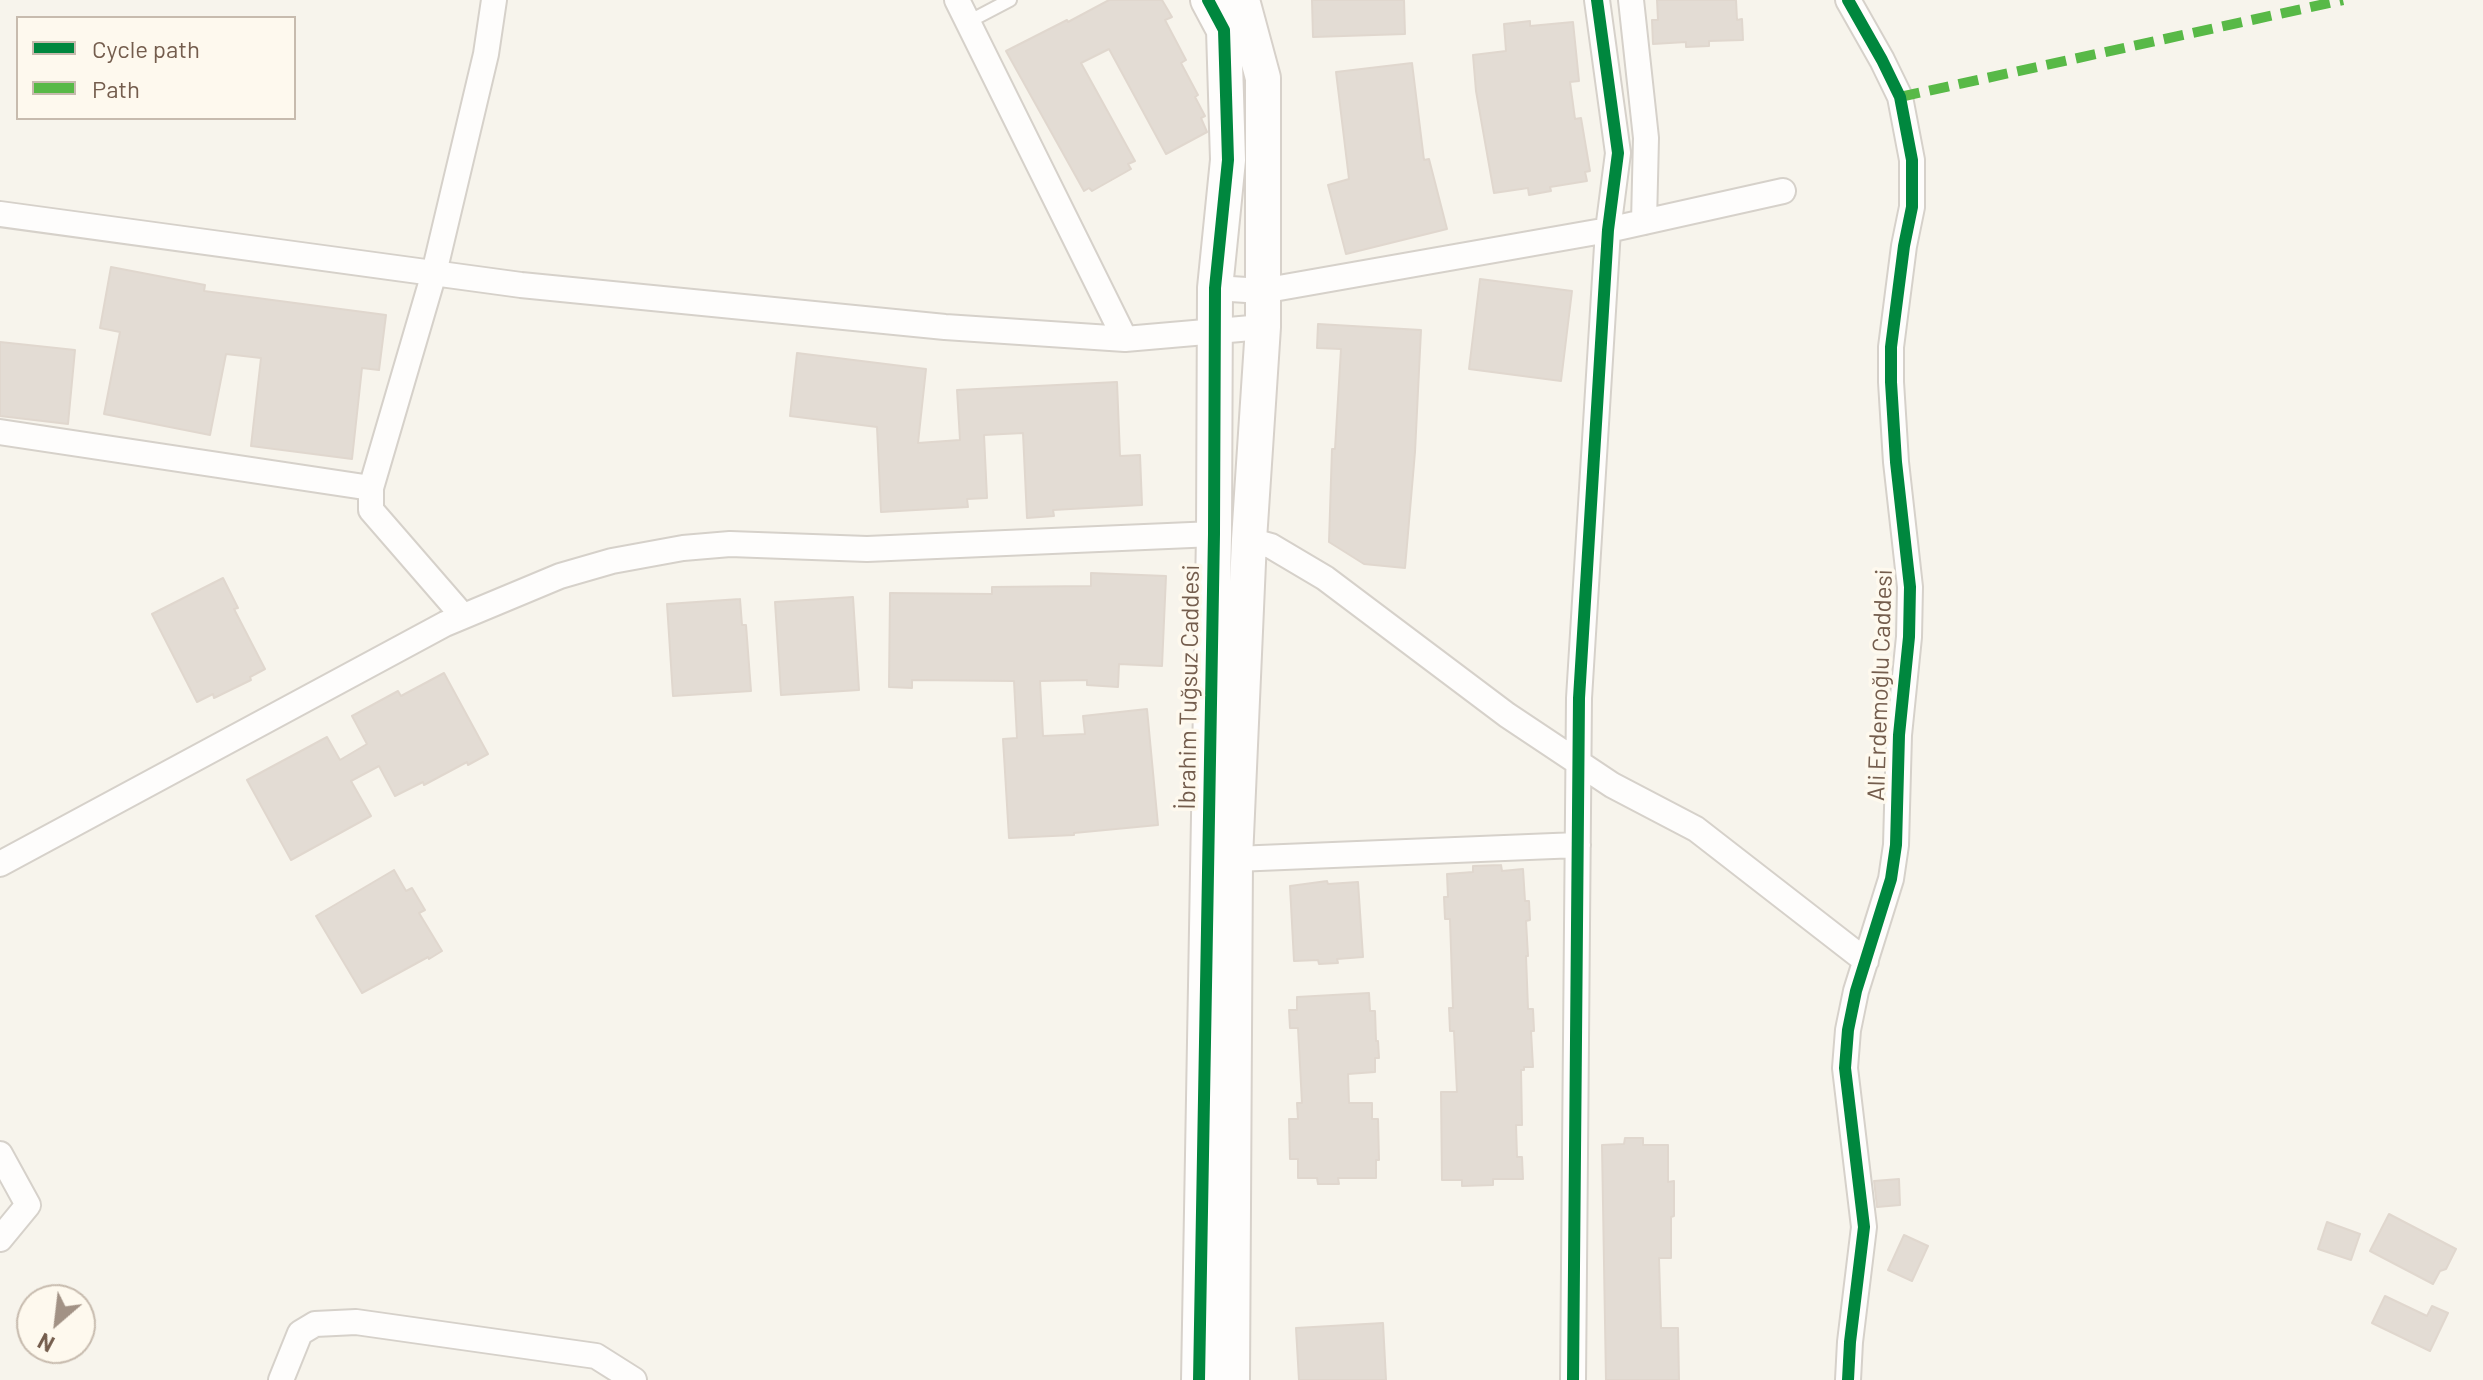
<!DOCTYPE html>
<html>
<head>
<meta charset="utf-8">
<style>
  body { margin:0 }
  #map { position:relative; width:2483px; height:1380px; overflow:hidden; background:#f7f4ec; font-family:Barlow,sans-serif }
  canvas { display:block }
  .legend { position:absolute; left:16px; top:16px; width:280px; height:104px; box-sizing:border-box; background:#fef9ee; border:2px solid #c7bbae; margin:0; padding:10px 14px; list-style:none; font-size:24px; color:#745d4d }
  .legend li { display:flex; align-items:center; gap:16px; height:40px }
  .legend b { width:40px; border:2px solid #c7bbae }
  .north { position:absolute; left:16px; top:1284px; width:80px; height:80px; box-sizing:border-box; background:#fef9ee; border:2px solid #c7bbae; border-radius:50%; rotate:208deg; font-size:22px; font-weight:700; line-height:32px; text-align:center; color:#745d4d }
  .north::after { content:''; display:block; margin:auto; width:28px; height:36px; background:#a29285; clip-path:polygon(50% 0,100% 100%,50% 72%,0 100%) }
</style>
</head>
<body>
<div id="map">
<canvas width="2483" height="1380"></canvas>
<ul class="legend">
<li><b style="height:10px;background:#00873e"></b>Cycle path</li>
<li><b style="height:10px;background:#58b947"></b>Path</li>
</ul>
<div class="north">N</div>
</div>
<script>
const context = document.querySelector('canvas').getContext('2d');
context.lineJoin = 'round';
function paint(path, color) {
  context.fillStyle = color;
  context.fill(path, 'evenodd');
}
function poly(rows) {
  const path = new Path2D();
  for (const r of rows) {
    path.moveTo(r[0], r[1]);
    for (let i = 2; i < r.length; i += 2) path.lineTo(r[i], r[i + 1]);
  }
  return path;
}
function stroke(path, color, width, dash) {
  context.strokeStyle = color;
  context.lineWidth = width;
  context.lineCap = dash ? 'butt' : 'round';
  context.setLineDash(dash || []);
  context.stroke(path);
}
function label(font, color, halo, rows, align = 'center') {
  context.font = font + ' Barlow,sans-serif';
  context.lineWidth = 7;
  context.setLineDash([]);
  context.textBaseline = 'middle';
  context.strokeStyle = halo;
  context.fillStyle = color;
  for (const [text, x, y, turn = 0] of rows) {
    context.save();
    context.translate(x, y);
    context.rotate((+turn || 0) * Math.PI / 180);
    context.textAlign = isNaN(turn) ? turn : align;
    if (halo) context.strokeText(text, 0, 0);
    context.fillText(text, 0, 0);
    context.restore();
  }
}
const building = poly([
  [1109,0,1162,0,1172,17,1165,20,1186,60,1181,63,1198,95,1195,97,1205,116,1201,118,1207,132,1166,154,1109,49,1081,63,1135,161,1128,164,1131,169,1092,191,1089,188,1084,191,1006,51,1067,20,1068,22,1109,0],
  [1312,0,1404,0,1405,34,1313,37,1312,0],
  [1657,0,1736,0,1737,20,1742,19,1743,40,1709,41,1709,46,1686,47,1686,42,1653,44,1652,20,1658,20,1657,0],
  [1530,21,1530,26,1573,22,1579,81,1570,82,1575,119,1581,118,1590,171,1585,172,1587,181,1550,187,1551,191,1529,195,1528,188,1494,193,1476,91,1473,55,1506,51,1504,24,1530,21],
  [1412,63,1424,160,1429,159,1447,229,1346,254,1328,185,1349,179,1336,72,1412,63],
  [111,267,205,285,204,291,386,315,379,370,362,368,352,459,251,446,261,358,226,354,210,435,104,414,120,332,100,328,111,267],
  [1480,279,1572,291,1561,381,1469,369,1480,279],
  [1318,324,1421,330,1415,452,1405,568,1364,564,1329,542,1332,449,1335,449,1341,349,1317,348,1318,324],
  [0,342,75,350,68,424,0,416,0,342],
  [797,353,926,369,918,443,960,440,957,390,1117,382,1120,456,1140,455,1142,505,1053,510,1054,516,1027,518,1023,433,984,435,987,498,967,499,968,507,881,512,877,427,790,416,797,353],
  [1091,573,1166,576,1162,666,1119,664,1118,687,1087,685,1087,680,1040,681,1043,736,1085,734,1083,716,1147,709,1158,825,1074,833,1074,835,1009,838,1003,739,1017,738,1014,681,912,680,912,688,889,687,890,593,992,594,992,587,1091,586,1091,573],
  [223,578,238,608,234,609,265,669,250,677,251,680,214,698,213,694,197,702,152,614,223,578],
  [853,597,859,690,781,695,775,602,853,597],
  [740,599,742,625,746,625,751,691,673,696,667,604,740,599],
  [444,673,488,754,468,765,467,762,424,785,423,782,395,796,379,766,351,781,371,816,291,860,247,780,327,737,340,760,367,744,352,716,398,691,401,696,444,673],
  [1501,865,1502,871,1523,869,1525,901,1529,901,1530,920,1526,921,1528,956,1526,956,1528,1009,1533,1009,1534,1031,1531,1031,1533,1067,1524,1067,1524,1070,1521,1070,1522,1125,1516,1125,1517,1157,1522,1157,1523,1179,1493,1179,1493,1185,1462,1186,1462,1180,1442,1180,1441,1092,1457,1092,1454,1031,1450,1031,1449,1008,1453,1008,1450,919,1445,919,1444,897,1448,897,1447,874,1473,872,1473,866,1501,865],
  [394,870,406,891,412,888,425,910,419,913,442,951,429,959,428,957,362,993,316,916,394,870],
  [1327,881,1328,884,1358,882,1363,957,1337,959,1338,963,1319,964,1318,960,1294,961,1290,886,1327,881],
  [1369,993,1370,1011,1375,1011,1376,1041,1378,1041,1379,1058,1375,1058,1375,1072,1348,1074,1349,1103,1372,1103,1372,1119,1378,1119,1379,1160,1376,1160,1376,1178,1338,1178,1339,1184,1318,1184,1317,1178,1298,1178,1298,1159,1290,1159,1289,1119,1298,1119,1297,1103,1302,1103,1298,1028,1290,1028,1289,1010,1297,1010,1297,997,1369,993],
  [1625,1138,1643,1138,1643,1145,1668,1145,1668,1182,1674,1181,1674,1216,1671,1217,1671,1258,1659,1258,1661,1328,1678,1328,1679,1380,1606,1380,1602,1145,1624,1144,1625,1138],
  [1899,1179,1900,1205,1877,1207,1874,1181,1899,1179],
  [2389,1214,2456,1249,2446,1269,2440,1271,2433,1284,2370,1251,2389,1214],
  [2327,1222,2360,1234,2351,1260,2318,1249,2327,1222],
  [1904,1235,1928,1246,1912,1281,1888,1270,1904,1235],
  [2385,1296,2427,1316,2432,1306,2448,1313,2430,1351,2372,1323,2385,1296],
  [1383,1323,1386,1380,1299,1380,1296,1328,1383,1323]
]);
const lane = poly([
  [968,22,1010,0]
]);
const street = poly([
  [957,0,1125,339],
  [1631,0,1646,138,1644,222],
  [0,214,521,285,945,327,1125,339,1263,327],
  [1215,288,1262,291,1608,230,1783,191],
  [0,432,371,488],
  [1249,540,1271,546,1325,578,1507,715,1612,785,1696,829,1866,961],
  [463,616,371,510,371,488,434,273,486,54,494,0],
  [1235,859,1578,845],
  [0,864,445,624,560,576,612,561,683,548,730,544,867,549,1214,534],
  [0,1154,28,1205,0,1239],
  [281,1380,300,1333,315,1324,356,1322,596,1356,634,1380],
  [1573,1380,1579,698,1608,230,1618,153,1597,0],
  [1848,1380,1850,1342,1864,1227,1845,1068,1848,1030,1856,991,1891,879,1896,845,1899,735,1909,637,1910,587,1896,462,1891,382,1891,347,1904,246,1912,207,1912,160,1900,97,1882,60,1848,0]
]);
const secondary = poly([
  [1199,1380,1214,534,1215,288,1228,160,1224,30,1208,0],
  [1232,1380,1235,859,1249,540,1263,327,1263,78,1242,0]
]);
const quiet = poly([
  [1900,97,2343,0]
]);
const cycleway = poly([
  [1199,1380,1214,534,1215,288,1228,160,1224,30,1208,0],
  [1573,1380,1579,698,1608,230,1618,153,1597,0],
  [1848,1380,1850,1342,1864,1227,1845,1068,1848,1030,1856,991,1891,879,1896,845,1899,735,1909,637,1910,587,1896,462,1891,382,1891,347,1904,246,1912,207,1912,160,1900,97,1882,60,1848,0]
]);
const streetNames = [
  ["Ali Erdemoğlu Caddesi",1880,685,-88],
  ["İbrahim Tuğsuz Caddesi",1189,687,-89]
];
paint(building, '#e3dcd4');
stroke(building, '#e0d7ce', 2);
stroke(lane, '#d6d1ca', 16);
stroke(street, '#d6d1ca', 28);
stroke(secondary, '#d7d1ca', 38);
stroke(lane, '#fefdfc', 12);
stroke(street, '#fefdfc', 24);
stroke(secondary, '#fefdfc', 34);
stroke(quiet, '#58b947', 10, [20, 10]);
stroke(cycleway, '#00873e', 12);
label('24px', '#745d4d', '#fef9ee', streetNames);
</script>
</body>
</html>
